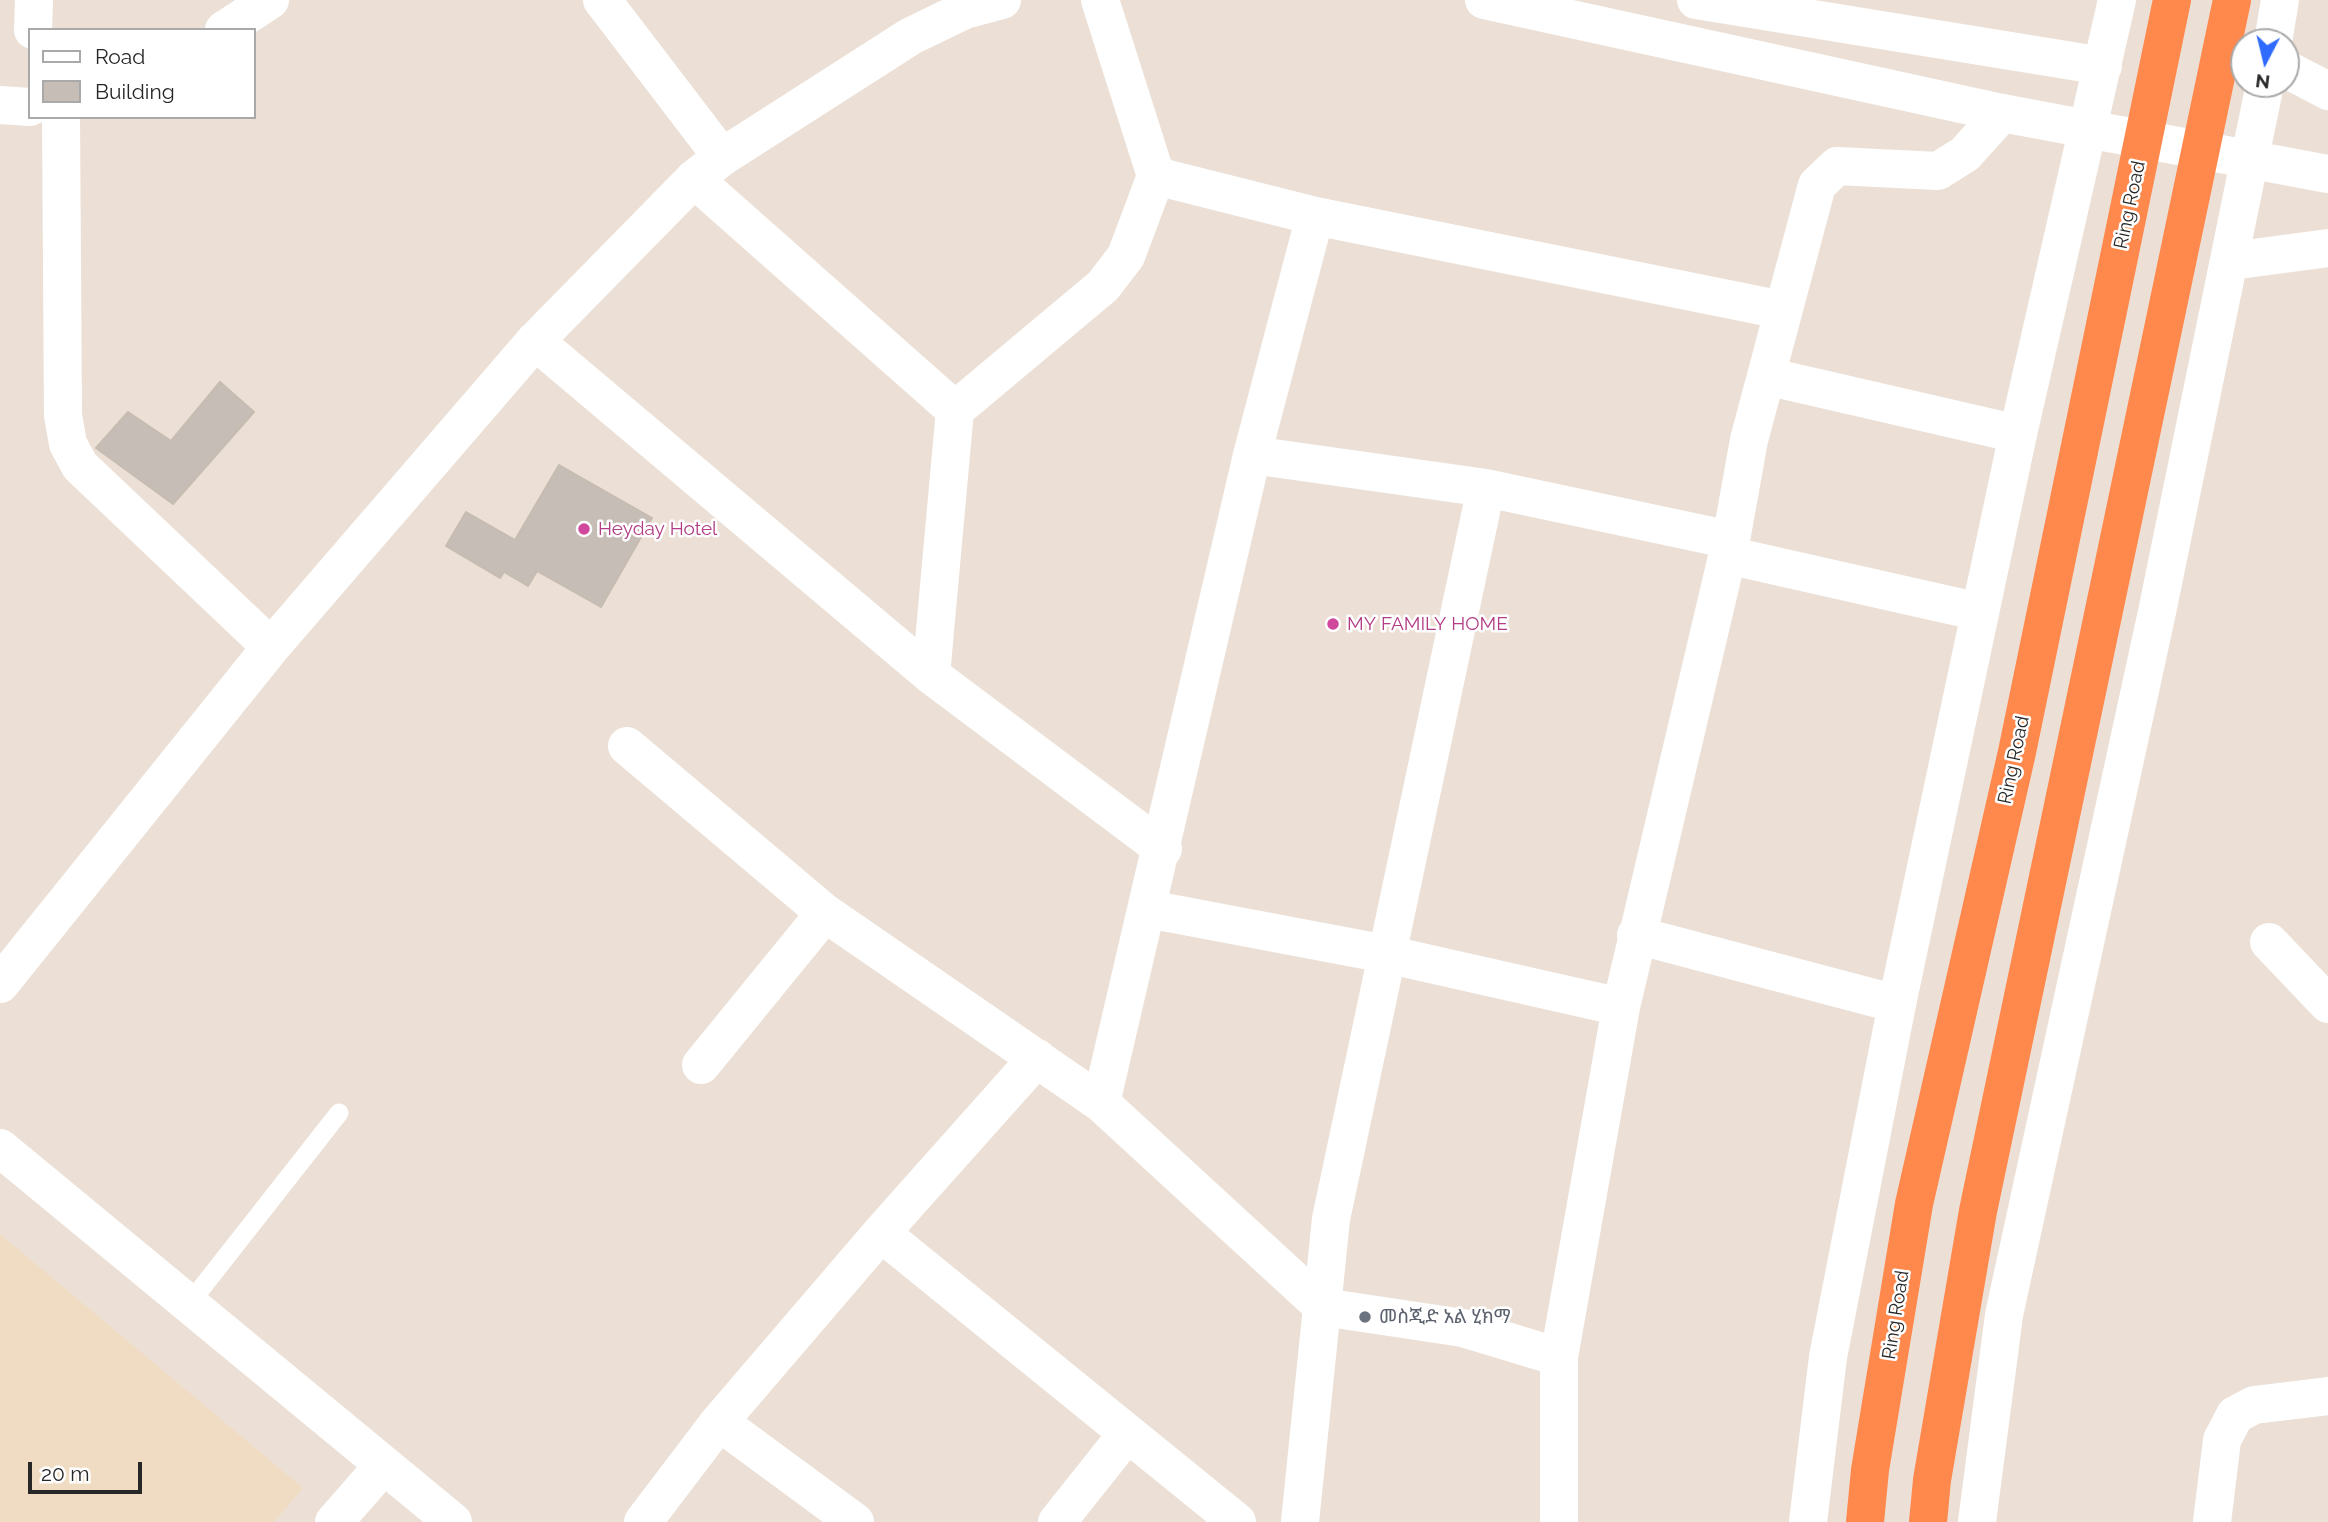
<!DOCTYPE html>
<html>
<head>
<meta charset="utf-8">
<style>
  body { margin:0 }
  #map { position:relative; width:2328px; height:1522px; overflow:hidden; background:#ece0d6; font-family:Raleway,sans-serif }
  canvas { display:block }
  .legend { position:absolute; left:28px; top:28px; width:228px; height:91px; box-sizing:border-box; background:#fff; border:2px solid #a9a9a9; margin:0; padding:9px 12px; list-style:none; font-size:21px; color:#272727 }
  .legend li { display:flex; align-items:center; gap:14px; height:35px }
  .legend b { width:35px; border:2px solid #a9a9a9 }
  .north { position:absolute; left:2230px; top:28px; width:70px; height:70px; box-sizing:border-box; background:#fff; border:2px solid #a9a9a9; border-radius:50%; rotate:187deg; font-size:19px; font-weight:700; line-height:28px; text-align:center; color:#272727 }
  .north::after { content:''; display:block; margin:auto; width:24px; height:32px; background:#2f6bff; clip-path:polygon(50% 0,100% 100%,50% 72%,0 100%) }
  .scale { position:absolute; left:28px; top:1462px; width:114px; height:32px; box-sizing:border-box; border:4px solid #272727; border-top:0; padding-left:9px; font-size:21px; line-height:24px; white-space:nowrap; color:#272727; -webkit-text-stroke:5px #fff; paint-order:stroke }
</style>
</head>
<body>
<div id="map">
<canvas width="2328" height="1522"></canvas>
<ul class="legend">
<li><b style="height:9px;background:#fff"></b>Road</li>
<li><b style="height:19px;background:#c6bdb6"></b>Building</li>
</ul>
<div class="north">N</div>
<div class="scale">20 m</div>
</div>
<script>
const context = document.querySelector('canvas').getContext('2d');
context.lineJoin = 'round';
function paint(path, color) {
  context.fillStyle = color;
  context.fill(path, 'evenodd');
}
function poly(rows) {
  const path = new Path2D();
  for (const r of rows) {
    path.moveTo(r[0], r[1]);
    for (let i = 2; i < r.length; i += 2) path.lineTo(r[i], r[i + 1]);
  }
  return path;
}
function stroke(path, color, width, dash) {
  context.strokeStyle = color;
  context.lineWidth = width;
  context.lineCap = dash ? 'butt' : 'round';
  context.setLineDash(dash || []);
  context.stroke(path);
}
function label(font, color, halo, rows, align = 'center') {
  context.font = font + ' Raleway,"Noto Sans Ethiopic",sans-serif';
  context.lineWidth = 5;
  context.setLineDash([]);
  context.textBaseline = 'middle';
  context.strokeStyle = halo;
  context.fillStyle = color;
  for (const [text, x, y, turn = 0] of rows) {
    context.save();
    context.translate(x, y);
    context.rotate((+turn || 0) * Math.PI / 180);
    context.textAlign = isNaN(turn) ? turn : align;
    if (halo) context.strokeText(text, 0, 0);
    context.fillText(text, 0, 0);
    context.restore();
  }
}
const education = poly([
  [0,1234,303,1488,274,1522,0,1522]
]);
const building = poly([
  [220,382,254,412,173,504,96,448,128,412,171,441,220,382],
  [559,465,652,518,601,607,537,571,528,586,504,572,500,578,446,546,466,512,515,540,559,465]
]);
const lane = poly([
  [189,1304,339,1113]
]);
const street = poly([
  [602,0,722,157],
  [33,30,34,0],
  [224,30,270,0],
  [0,105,30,107],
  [61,117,63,415,68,444,80,466,271,647],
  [1156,176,1315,216],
  [694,179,955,410],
  [535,341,931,675,1163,849],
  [1766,376,2018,434],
  [1252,455,1315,216,1782,310],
  [1727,555,1980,612],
  [931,675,955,410,1103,286,1126,256,1156,176,1100,0],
  [627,746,825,913,1101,1103],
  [1148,909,1386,954,1621,1007],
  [1636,935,1897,1004],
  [2269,942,2328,1004],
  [701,1065,825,913],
  [0,1148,453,1522],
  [881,1233,1237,1522],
  [1559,1357,1463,1328,1323,1307,1101,1103,1252,455,1486,488,1731,540],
  [719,1422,855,1522],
  [334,1522,384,1465],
  [643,1522,719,1422,881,1233,1037,1058],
  [1057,1522,1127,1434],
  [1300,1522,1331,1219,1486,488],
  [1559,1522,1559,1357,1621,1007,1731,540,1749,440,1817,185,1837,166,1938,171,1965,154,2002,113],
  [2212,1522,2222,1440,2235,1415,2254,1405,2328,1396]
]);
const secondary = poly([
  [1484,0,2002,113,2328,174],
  [1696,0,2103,66],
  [2273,42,2280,0],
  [2286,69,2328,91],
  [2231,261,2328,248],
  [0,984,271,647,535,341,694,179,722,157,911,36,965,10,1002,0],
  [1808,1522,1828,1357,1897,1004,2018,434,2117,0],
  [1977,1522,2004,1315,2157,612,2265,84]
]);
const highway = poly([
  [1865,1522,1870,1470,1914,1204,2017,752,2172,0],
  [1928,1522,1932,1480,1978,1211,2232,0]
]);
const markers = [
  [584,529,7,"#d1479c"],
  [1333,624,7,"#d1479c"],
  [1365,1317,7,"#6b7280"]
];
const streetNames = [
  ["Ring Road",2130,205,-78],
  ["Ring Road",2014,760,-78],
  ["Ring Road",1896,1315,-81]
];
const hotelNames = [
  ["Heyday Hotel",598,529],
  ["MY FAMILY HOME",1347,624]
];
const worshipNames = [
  ["መስጂድ አል ሂክማ",1379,1317]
];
paint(education, '#f0dcc3');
paint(building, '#c6bdb6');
stroke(building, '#c6bcb0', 2);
stroke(lane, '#fff', 19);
stroke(street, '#fff', 38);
stroke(secondary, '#fff', 38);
stroke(highway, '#ff884d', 38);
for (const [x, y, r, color] of markers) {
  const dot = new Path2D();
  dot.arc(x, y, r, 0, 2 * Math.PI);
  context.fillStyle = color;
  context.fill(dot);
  stroke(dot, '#fff', 2.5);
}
label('19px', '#272727', '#fff', streetNames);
label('19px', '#b23c85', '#fff', hotelNames, 'left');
label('19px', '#5b616d', '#fff', worshipNames, 'left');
</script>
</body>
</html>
